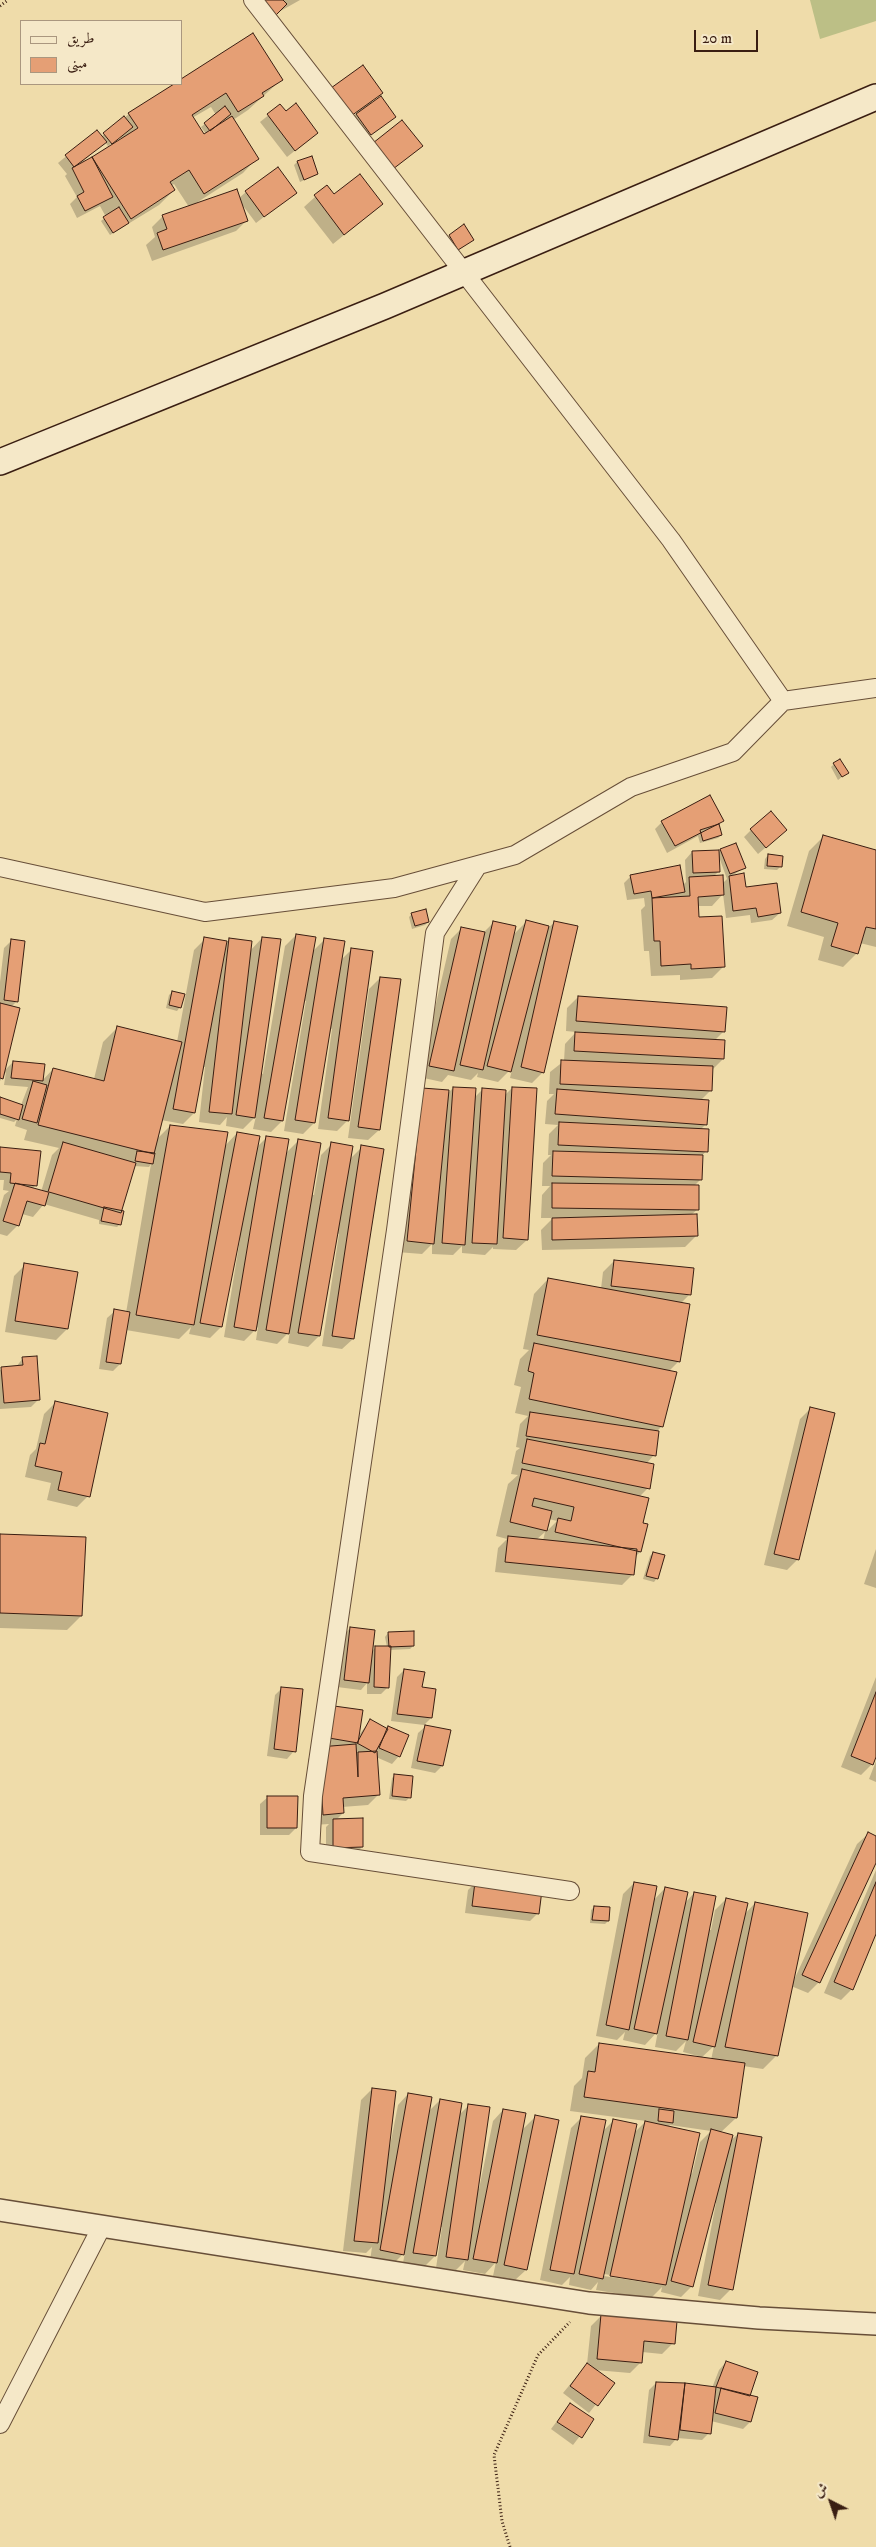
<!DOCTYPE html>
<html>
<head>
<meta charset="utf-8">
<style>
  body { margin:0 }
  #map { position:relative; width:876px; height:2547px; overflow:hidden; background:#efdcaa; font-family:"IM FELL DW Pica",Amiri,serif }
  canvas { display:block }
  .legend { position:absolute; left:20px; top:20px; width:162px; height:65px; box-sizing:border-box; background:#f5e8c8; border:1px solid #aa977f; margin:0; padding:6px 9px; list-style:none; font-size:15px; color:#3a1e12 }
  .legend li { display:flex; align-items:center; gap:10px; height:25px }
  .legend b { width:25px; border:1px solid #aa977f }
  .north { position:absolute; left:806px; top:2477px; width:50px; height:50px; -webkit-text-stroke:4px #f5e8c8; paint-order:stroke; rotate:319deg; font-size:14px; font-weight:700; line-height:20px; text-align:center; color:#3a1e12 }
  .north::after { content:''; display:block; margin:auto; width:18px; height:22px; background:#3a1e12; clip-path:polygon(50% 0,100% 100%,50% 72%,0 100%) }
  .scale { position:absolute; left:694px; top:30px; width:64px; height:22px; box-sizing:border-box; border:2px solid #3a1e12; border-top:0; padding-left:6px; font-size:15px; line-height:18px; white-space:nowrap; color:#3a1e12; -webkit-text-stroke:4px #f5e8c8; paint-order:stroke }
</style>
</head>
<body>
<div id="map">
<canvas width="876" height="2547"></canvas>
<ul class="legend">
<li><b style="height:6px;background:#f5e8c8"></b>طريق</li>
<li><b style="height:14px;background:#e59f75"></b>مبنى</li>
</ul>
<div class="north">ش</div>
<div class="scale">20 m</div>
</div>
<script>
const context = document.querySelector('canvas').getContext('2d');
context.lineJoin = 'round';
function paint(path, color) {
  context.fillStyle = color;
  context.fill(path, 'evenodd');
}
function poly(rows) {
  const path = new Path2D();
  for (const r of rows) {
    path.moveTo(r[0], r[1]);
    for (let i = 2; i < r.length; i += 2) path.lineTo(r[i], r[i + 1]);
  }
  return path;
}
function stroke(path, color, width, dash) {
  context.strokeStyle = color;
  context.lineWidth = width;
  context.lineCap = dash ? 'butt' : 'round';
  context.setLineDash(dash || []);
  context.stroke(path);
}
const green = poly([
  [810,0,876,0,876,21,820,39]
]);
const shadow = poly([
  [245,0,300,0,277,13],
  [281,80,248,110,233,120,257,158,243,173,193,205,239,198,246,192,295,193,256,223,241,203,247,220,236,231,152,261,146,245,155,237,152,227,163,216,189,207,174,184,171,186,174,190,159,205,110,235,101,221,106,217,100,206,77,218,70,204,77,197,65,176,67,174,58,163,97,131,101,137,129,114,176,84],
  [211,107,216,115,201,127,206,134,203,136,192,118],
  [221,121,221,124,215,128,214,126],
  [120,137,122,140,79,165,105,142,108,146],
  [381,93,371,102,394,117,363,141,350,122,358,111,344,122],
  [280,106,285,113,317,133,287,157,260,122],
  [297,162,317,174,300,182,294,165],
  [326,187,333,196,382,204,333,244,304,207],
  [449,236,469,243,455,252,446,239],
  [834,764,847,773,838,780,831,767],
  [722,820,718,825,721,835,718,838,700,843,698,836,667,853,655,829,662,822],
  [751,830,778,837,758,854,744,837],
  [823,837,876,851,876,947,860,943,857,953,843,967,818,960,824,937,787,926,809,851],
  [721,850,744,868,730,877,780,913,772,920,751,923,750,915,726,918,723,894,712,906,697,906,698,918,723,967,712,978,680,980,680,975,651,976,649,951,644,951,641,910,645,906,644,898,627,900,624,883,631,876,682,886,686,882,685,860,692,852,717,854],
  [718,854,727,879,722,884,713,877,718,872],
  [768,855,780,867,777,870,764,869,765,859],
  [412,914,428,922,425,925,412,929,409,917],
  [527,921,549,927,555,922,543,1072,532,1083,510,1078,513,1065,511,1064,509,1071,498,1082,477,1077,478,1073,471,1080,448,1075,442,1082,419,1077,451,939,462,928,483,933,493,923,512,936],
  [296,935,312,952,325,939,340,961,352,949,348,1120,337,1131,318,1129,332,1029,329,1028,314,1123,303,1134,284,1131,306,1001,303,1000,282,1121,271,1132,253,1129,256,1116,243,1129,226,1126,227,1117,220,1125,199,1122,205,1067,203,1067,194,1113,183,1124,161,1120,157,1139,170,1126,224,1147,237,1133,256,1148,267,1137,285,1154,299,1140,311,1195,314,1195,321,1155,332,1144,350,1159,362,1147,353,1339,342,1349,322,1346,339,1234,337,1233,319,1336,308,1347,288,1343,290,1331,277,1344,256,1340,258,1327,244,1341,224,1337,240,1239,238,1239,221,1327,210,1338,189,1334,191,1327,179,1339,126,1330,120,1364,113,1371,99,1369,107,1318,115,1311,126,1313,151,1164,149,1167,134,1166,120,1214,120,1224,117,1227,99,1224,99,1220,44,1204,33,1217,22,1214,18,1225,7,1236,0,1234,0,1209,4,1195,9,1191,3,1190,4,1180,0,1180,0,1148,36,1185,32,1189,41,1192,52,1155,59,1148,24,1140,27,1130,15,1126,17,1119,14,1122,0,1118,0,1098,21,1105,28,1087,4,1085,6,1072,0,1081,0,982,4,948,11,941,17,1001,11,1007,4,1071,13,1062,42,1081,53,1069,94,1079,103,1042,118,1027,177,1042,194,950,205,939,226,943,229,939,250,951,262,938,261,1073,263,1074,285,946],
  [380,978,379,1130,368,1140,348,1138,369,989],
  [172,992,180,1007,177,1011,166,1008,169,995],
  [578,997,724,1031,715,1040,723,1059,712,1070,711,1090,701,1100,706,1124,700,1130,706,1151,702,1156,701,1179,694,1186,698,1209,691,1215,696,1236,685,1247,542,1250,541,1230,553,1218,541,1218,542,1195,550,1186,542,1186,543,1163,551,1155,548,1155,549,1134,558,1125,545,1124,547,1101,554,1094,549,1094,550,1072,564,1061,565,1044,576,1032,566,1031,567,1008],
  [453,1088,474,1098,482,1090,504,1096,512,1088,527,1240,516,1250,493,1249,493,1247,485,1255,462,1253,462,1246,453,1255,432,1254,432,1244,422,1254,397,1252,411,1100,447,1094],
  [614,1261,690,1294,680,1304,679,1361,668,1372,662,1426,656,1432,654,1455,646,1464,648,1488,639,1497,640,1552,635,1557,633,1574,622,1585,495,1572,498,1548,507,1539,496,1536,508,1484,518,1475,511,1474,516,1451,520,1448,516,1447,520,1424,528,1416,515,1413,521,1387,514,1385,520,1359,529,1350,523,1349,534,1294,548,1279,601,1289,603,1272],
  [549,1519,557,1521,546,1532],
  [545,1532,543,1541,536,1540],
  [25,1265,67,1329,56,1340,5,1332,14,1276],
  [23,1358,39,1399,31,1407,0,1409,0,1370,16,1367],
  [55,1403,88,1496,77,1507,47,1500,51,1483,25,1477,30,1455,36,1449,44,1414],
  [811,1408,798,1559,787,1570,764,1565,800,1419],
  [0,1536,81,1616,67,1630,0,1628],
  [876,1549,876,1588,864,1584],
  [653,1553,657,1578,654,1582,643,1579,650,1556],
  [350,1628,371,1652,376,1647,387,1647,385,1637,388,1633,413,1646,410,1649,389,1650,388,1687,381,1694,367,1694,367,1683,361,1690,337,1687,343,1636],
  [404,1670,421,1688,431,1718,424,1725,391,1721,397,1677],
  [876,1677,876,1754,872,1764,861,1775,841,1767],
  [282,1688,294,1751,287,1759,267,1756,275,1695],
  [327,1715,358,1736,370,1721,399,1756,392,1764,376,1757,379,1794,368,1805,342,1807,343,1813,336,1820,362,1847,355,1854,326,1855,326,1827,329,1824,313,1825,308,1759,319,1748,330,1746,322,1745],
  [426,1726,442,1766,435,1773,411,1768,418,1733],
  [876,1761,876,1782,869,1779],
  [395,1775,410,1797,406,1801,389,1799,392,1778],
  [268,1797,296,1828,289,1835,260,1835,260,1804],
  [868,1834,876,1837,876,1860,819,1982,808,1993,791,1986,777,2055,763,2069,743,2066,736,2118,720,2133,729,2142,738,2134,731,2289,720,2300,698,2296,716,2203,714,2202,692,2286,681,2297,661,2292,662,2287,650,2299,596,2290,598,2282,591,2290,569,2285,570,2277,562,2285,540,2280,571,2128,582,2117,602,2132,613,2121,633,2134,646,2121,570,2111,574,2086,582,2078,585,2058,599,2044,697,2058,698,2056,683,2052,686,2041,676,2051,655,2047,658,2031,645,2045,623,2040,625,2032,617,2040,596,2036,623,1894,634,1883,653,1901,665,1888,685,1903,694,1893,708,1929,711,1930,715,1910,726,1899,744,1915,755,1903,793,1982,857,1844],
  [714,2046,711,2060,701,2058],
  [670,2125,711,2131,700,2142,692,2174,668,2127],
  [604,2274,656,2282,656,2284,604,2276],
  [876,1870,876,1931,852,1989,841,2000,824,1993],
  [475,1883,540,1891,537,1914,530,1921,465,1913,468,1890],
  [594,1907,608,1921,605,1924,590,1923,591,1910],
  [372,2089,388,2145,390,2146,398,2105,408,2094,428,2112,440,2100,459,2115,469,2105,477,2189,479,2189,493,2121,503,2110,522,2130,536,2116,526,2270,515,2280,493,2276,496,2262,485,2274,463,2270,465,2261,456,2270,436,2268,442,2227,440,2227,435,2256,424,2267,403,2263,405,2252,392,2265,370,2261,372,2247,366,2253,343,2251,361,2100],
  [602,2315,673,2343,662,2354,642,2352,641,2362,630,2373,595,2370,613,2383,589,2413,563,2393,587,2364,591,2326],
  [726,2362,749,2396,756,2398,750,2422,743,2429,711,2421,709,2433,702,2440,677,2438,670,2446,643,2443,649,2390,656,2383,712,2388,719,2370],
  [570,2404,593,2419,573,2445,551,2429]
]);
const building = poly([
  [259,0,283,0,287,4,275,16,259,0],
  [253,33,283,80,262,93,264,96,238,112,226,93,192,115,204,134,232,116,259,159,204,194,189,170,170,182,175,190,131,219,92,157,138,128,128,113,174,84,181,84,181,79,253,33],
  [363,65,383,93,351,116,331,88,363,65],
  [381,96,396,117,371,135,356,114,381,96],
  [296,103,318,133,295,151,267,114,280,104,286,111,296,103],
  [225,106,231,114,210,131,204,123,225,106],
  [124,116,133,127,112,144,103,133,124,116],
  [402,120,423,146,393,169,373,143,402,120],
  [97,130,107,142,74,167,65,155,97,130],
  [312,156,318,174,304,180,297,161,312,156],
  [92,157,113,197,85,211,77,196,84,192,72,168,92,157],
  [278,167,297,193,264,217,245,191,278,167],
  [360,174,383,204,344,235,314,195,327,185,334,194,360,174],
  [237,189,248,221,163,250,157,233,167,229,162,215,237,189],
  [119,207,129,223,113,233,103,217,119,207],
  [464,224,474,240,458,250,449,235,464,224],
  [840,759,849,773,842,777,833,763,840,759],
  [710,795,724,821,675,846,661,821,710,795],
  [771,811,787,830,766,848,750,829,771,811],
  [719,824,722,835,703,841,700,830,719,824],
  [823,835,876,850,876,929,866,927,858,954,831,946,838,923,801,912,823,835],
  [736,843,746,868,730,874,720,849,736,843],
  [719,850,720,872,693,873,692,851,719,850],
  [768,854,783,856,782,867,767,866,768,854],
  [680,865,685,892,652,898,651,891,634,894,630,875,680,865],
  [744,873,746,887,777,883,781,913,758,917,756,908,733,911,729,876,744,873],
  [723,875,724,895,698,897,699,917,722,916,725,967,691,969,691,964,661,966,660,941,654,941,652,898,690,896,689,877,723,875],
  [426,909,429,922,415,926,411,913,426,909],
  [526,920,549,926,511,1072,487,1066,526,920],
  [493,921,516,926,483,1070,460,1065,493,921],
  [554,921,578,926,544,1073,521,1067,554,921],
  [461,927,485,932,454,1071,429,1066,461,927],
  [296,934,316,937,283,1121,264,1118,296,934],
  [204,937,227,941,195,1113,173,1109,204,937],
  [262,937,281,939,255,1118,236,1115,262,937],
  [229,938,252,941,232,1114,209,1112,229,938],
  [324,938,345,941,315,1123,295,1120,324,938],
  [11,939,25,941,18,1002,4,1000,11,939],
  [351,948,373,951,349,1121,328,1118,351,948],
  [380,977,401,979,380,1130,358,1127,380,977],
  [172,991,185,994,181,1008,169,1005,172,991],
  [578,996,727,1007,725,1032,576,1021,578,996],
  [0,1003,20,1008,3,1079,0,1078,0,1003],
  [117,1026,182,1042,154,1154,38,1125,53,1068,104,1081,117,1026],
  [575,1032,725,1040,724,1059,574,1051,575,1032],
  [561,1060,713,1066,712,1091,560,1084,561,1060],
  [13,1061,45,1064,43,1081,11,1078,13,1061],
  [33,1081,47,1085,37,1123,22,1119,33,1081],
  [453,1087,476,1088,465,1245,442,1243,453,1087],
  [512,1087,537,1088,528,1240,503,1238,512,1087],
  [422,1088,449,1090,434,1244,407,1241,422,1088],
  [482,1088,506,1090,497,1244,472,1243,482,1088],
  [557,1089,709,1100,707,1125,555,1114,557,1089],
  [0,1097,23,1105,19,1120,0,1114,0,1097],
  [559,1122,709,1129,708,1152,558,1145,559,1122],
  [170,1125,228,1132,194,1325,136,1315,170,1125],
  [237,1132,260,1136,222,1327,200,1323,237,1132],
  [266,1136,289,1139,256,1331,234,1327,266,1136],
  [298,1139,321,1143,289,1334,266,1330,298,1139],
  [63,1142,136,1163,121,1213,49,1192,45,1206,27,1201,19,1226,3,1221,15,1183,48,1192,63,1142],
  [331,1142,353,1146,320,1336,298,1333,331,1142],
  [361,1145,384,1149,354,1339,332,1336,361,1145],
  [0,1147,41,1151,37,1186,10,1183,11,1173,0,1172,0,1147],
  [137,1151,155,1153,153,1164,135,1161,137,1151],
  [553,1151,703,1155,702,1180,552,1176,553,1151],
  [552,1183,699,1185,699,1210,552,1208,552,1183],
  [104,1207,124,1211,121,1225,101,1221,104,1207],
  [697,1214,698,1236,552,1240,552,1218,697,1214],
  [614,1260,694,1268,691,1295,611,1286,614,1260],
  [24,1263,78,1272,68,1329,15,1321,24,1263],
  [548,1278,690,1304,680,1362,537,1335,548,1278],
  [114,1309,130,1312,121,1364,106,1362,114,1309],
  [534,1343,677,1372,663,1427,529,1399,534,1373,528,1371,534,1343],
  [37,1356,40,1400,4,1403,1,1367,23,1365,22,1357,37,1356],
  [55,1401,108,1413,90,1497,58,1490,62,1472,35,1466,40,1443,45,1444,55,1401],
  [810,1407,835,1413,799,1560,774,1554,810,1407],
  [530,1412,659,1431,656,1456,526,1436,530,1412],
  [527,1439,654,1464,650,1489,522,1463,527,1439],
  [522,1469,649,1498,643,1523,648,1524,641,1552,555,1532,558,1518,571,1521,574,1507,534,1498,532,1506,552,1511,547,1531,510,1522,522,1469],
  [0,1534,86,1537,82,1616,0,1613,0,1534],
  [508,1536,637,1549,634,1575,505,1562,508,1536],
  [653,1552,665,1555,658,1579,646,1576,653,1552],
  [350,1627,375,1630,369,1683,344,1680,350,1627],
  [414,1631,414,1646,389,1647,388,1632,414,1631],
  [375,1646,391,1646,389,1688,374,1687,375,1646],
  [404,1669,425,1672,422,1687,436,1689,432,1718,397,1714,404,1669],
  [281,1687,303,1689,296,1752,274,1749,281,1687],
  [876,1692,876,1757,873,1765,851,1756,876,1692],
  [334,1706,363,1710,358,1743,329,1738,334,1706],
  [370,1719,388,1729,375,1753,357,1743,370,1719],
  [425,1725,451,1730,443,1766,417,1761,425,1725],
  [388,1726,409,1735,400,1757,379,1748,388,1726],
  [356,1744,358,1777,358,1752,377,1751,380,1795,343,1798,344,1813,323,1815,319,1747,356,1744],
  [394,1774,413,1776,411,1798,392,1796,394,1774],
  [267,1796,298,1796,297,1828,267,1828,267,1796],
  [363,1818,363,1847,333,1848,333,1819,363,1818],
  [868,1832,876,1836,876,1863,820,1983,802,1975,868,1832],
  [475,1882,542,1890,539,1914,472,1906,475,1882],
  [634,1882,657,1886,629,2030,606,2025,634,1882],
  [876,1882,876,1934,853,1990,834,1982,876,1882],
  [665,1887,688,1892,657,2034,634,2029,665,1887],
  [694,1892,716,1896,688,2040,666,2036,694,1892],
  [726,1898,748,1903,715,2047,693,2042,726,1898],
  [755,1902,808,1913,778,2056,725,2047,755,1902],
  [594,1906,610,1907,609,1921,592,1920,594,1906],
  [599,2043,745,2063,737,2118,584,2097,588,2071,595,2072,599,2043],
  [372,2088,396,2091,378,2243,354,2241,372,2088],
  [408,2093,432,2097,404,2255,380,2250,408,2093],
  [440,2099,462,2103,436,2256,413,2253,440,2099],
  [468,2104,490,2107,468,2260,446,2257,468,2104],
  [503,2109,526,2113,497,2263,473,2259,503,2109],
  [659,2109,674,2111,673,2123,658,2121,659,2109],
  [535,2115,559,2120,527,2270,504,2265,535,2115],
  [581,2116,606,2120,574,2274,550,2270,581,2116],
  [613,2119,637,2124,603,2279,579,2274,613,2119],
  [645,2121,700,2133,666,2285,610,2276,645,2121],
  [711,2129,733,2135,693,2287,671,2281,711,2129],
  [738,2133,762,2137,733,2290,708,2285,738,2133],
  [601,2314,677,2321,675,2344,644,2341,642,2363,597,2359,601,2314],
  [726,2361,758,2372,750,2396,716,2387,726,2361],
  [587,2363,615,2383,598,2406,570,2386,587,2363],
  [656,2382,685,2383,678,2440,649,2436,656,2382],
  [685,2383,716,2387,711,2434,680,2430,685,2383],
  [721,2388,758,2397,751,2422,715,2413,721,2388],
  [570,2403,594,2419,582,2438,557,2422,570,2403]
]);
const path = poly([
  [0,6,8,0],
  [510,2547,502,2521,494,2455,538,2355,570,2322]
]);
const minor = poly([
  [783,701,876,688],
  [478,865,435,933,396,1230,313,1796,310,1852,570,1891],
  [0,867,205,912,394,888,515,855,631,787,733,752,783,701,671,540,253,0],
  [0,2424,102,2226]
]);
const tertiary = poly([
  [0,2210,589,2303,759,2318,876,2324]
]);
const secondary = poly([
  [0,462,385,306,876,97]
]);
paint(green, '#bcbf86');
paint(shadow, '#0003');
paint(building, '#e59f75');
stroke(building, '#3a1e12', 1);
stroke(minor, '#674e38', 20);
stroke(tertiary, '#674e38', 24);
stroke(secondary, '#3a1e12', 28);
stroke(path, '#3a1e12', 3, [1, 2.5]);
stroke(minor, '#f5e8c8', 18);
stroke(tertiary, '#f5e8c8', 21);
stroke(secondary, '#f5e8c8', 25);
</script>
</body>
</html>
